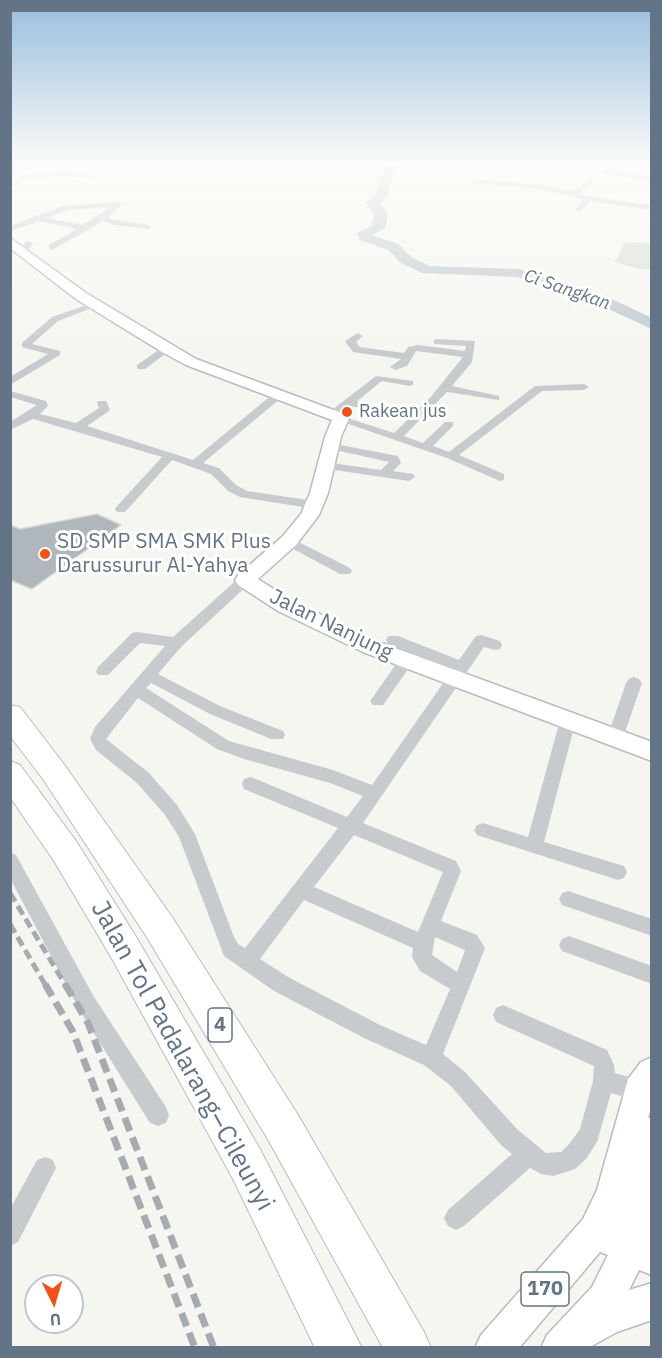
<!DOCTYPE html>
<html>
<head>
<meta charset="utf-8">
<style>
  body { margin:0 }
  #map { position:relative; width:662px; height:1358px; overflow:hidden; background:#f6f6f1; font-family:"IBM Plex Sans",sans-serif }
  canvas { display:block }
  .frame { position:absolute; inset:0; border:12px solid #627485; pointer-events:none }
  .north { position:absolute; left:24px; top:1274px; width:60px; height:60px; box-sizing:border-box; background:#fff; border:2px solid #c0c7ce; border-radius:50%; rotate:175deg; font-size:16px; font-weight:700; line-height:24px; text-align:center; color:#627485 }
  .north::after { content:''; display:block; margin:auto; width:21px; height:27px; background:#f15016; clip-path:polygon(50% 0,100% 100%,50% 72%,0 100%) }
</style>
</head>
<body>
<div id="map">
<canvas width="662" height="1358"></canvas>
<div class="frame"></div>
<div class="north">U</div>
</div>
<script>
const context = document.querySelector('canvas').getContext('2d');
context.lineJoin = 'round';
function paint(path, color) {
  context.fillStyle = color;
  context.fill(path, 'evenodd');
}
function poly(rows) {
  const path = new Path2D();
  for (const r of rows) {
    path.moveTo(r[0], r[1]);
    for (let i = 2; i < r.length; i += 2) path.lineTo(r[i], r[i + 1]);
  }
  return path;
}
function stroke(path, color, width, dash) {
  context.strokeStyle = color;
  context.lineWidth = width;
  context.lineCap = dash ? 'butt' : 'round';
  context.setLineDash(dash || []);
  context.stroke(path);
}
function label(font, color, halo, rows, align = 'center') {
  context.font = font + ' "IBM Plex Sans",sans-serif';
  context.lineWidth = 6;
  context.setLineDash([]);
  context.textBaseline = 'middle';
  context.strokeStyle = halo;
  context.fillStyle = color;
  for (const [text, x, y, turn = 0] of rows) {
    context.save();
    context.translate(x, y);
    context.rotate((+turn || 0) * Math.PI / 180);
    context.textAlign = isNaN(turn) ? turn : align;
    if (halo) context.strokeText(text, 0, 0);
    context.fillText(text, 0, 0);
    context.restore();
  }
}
const green = poly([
  [634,242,651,243,651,269,640,269,614,262,618,258,624,243]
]);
const river = poly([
  [389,164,401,164,392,176,388,195,380,204,388,214,385,228,372,235,398,244,411,257,430,266,519,269,614,300,652,318,652,329,602,306,517,277,422,273,401,263,388,250,360,240,357,233,372,226,374,214,366,203,376,194,380,176,389,164]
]);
const building = poly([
  [97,514,121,525,32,589,10,580,10,525,20,529,97,514]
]);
const minor = poly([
  [607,169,652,178,652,182,604,173,607,169],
  [58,171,103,177,99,179,59,175,51,178,16,178,12,176,16,174,50,174,58,171],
  [475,179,540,185,571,192,591,179,594,183,578,194,652,206,652,210,590,201,579,212,575,210,583,199,540,189,472,183,475,179],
  [118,202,122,204,108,217,110,219,147,225,150,225,150,229,114,225,103,221,52,250,49,249,49,245,77,229,39,221,10,231,10,226,63,206,118,202],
  [110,207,83,225,47,218,67,210,110,207],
  [26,241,33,243,25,254,19,254,18,252,26,241],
  [92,303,100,305,58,321,32,344,60,351,60,355,10,385,10,377,48,354,22,347,22,343,52,317,92,303],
  [358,333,363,336,356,342,360,347,404,353,408,347,418,345,465,351,466,346,434,344,434,340,437,339,475,341,472,362,452,386,499,396,499,400,447,392,404,436,423,443,445,422,453,422,453,426,433,446,449,452,535,386,584,384,589,387,584,390,542,391,459,455,504,474,504,480,500,481,447,458,337,420,336,417,328,417,328,413,376,376,413,381,413,385,409,386,382,381,357,401,398,412,398,416,351,406,338,415,394,433,430,398,463,357,416,351,407,366,395,370,390,367,401,359,353,352,345,341,358,333],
  [163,347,172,349,145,369,137,369,137,365,163,347],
  [10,391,46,401,48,406,40,414,76,423,99,408,97,403,98,401,106,401,110,409,109,411,87,426,193,460,273,394,281,394,281,398,203,463,219,468,236,485,247,491,315,501,321,505,315,509,240,497,228,491,211,474,172,460,125,512,117,512,115,509,117,506,162,457,33,419,10,430,10,422,37,405,10,397,10,391],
  [330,443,398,456,401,463,393,471,413,474,415,477,409,481,321,468,319,466,325,462,381,470,389,462,326,448,324,446,330,443],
  [289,537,350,568,352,571,350,574,340,574,284,544,283,541,289,537],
  [245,576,252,580,250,583,181,647,158,674,220,706,283,731,285,735,283,739,271,739,210,714,151,683,146,688,229,741,333,770,372,785,453,669,388,644,386,640,388,636,398,636,459,660,476,636,481,635,500,641,502,645,500,649,495,650,484,647,363,823,456,861,461,871,441,921,477,935,485,948,443,1054,465,1072,517,1129,546,1153,561,1152,570,1143,580,1129,593,1081,594,1066,496,1022,493,1015,496,1008,503,1005,607,1050,614,1065,615,1073,647,1082,650,1090,647,1098,639,1101,611,1093,597,1142,586,1159,575,1169,553,1176,541,1174,530,1168,464,1226,456,1230,448,1226,444,1218,448,1210,512,1154,501,1145,451,1086,424,1065,366,1039,274,991,224,956,179,837,165,815,137,783,96,750,90,739,95,727,165,646,140,643,108,675,98,675,96,671,98,667,132,633,137,632,173,637,240,577,245,576],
  [138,698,217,749,244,759,330,783,363,796,347,817,256,779,250,777,244,779,242,784,244,789,338,828,245,948,238,944,234,937,195,834,177,805,149,773,106,739,138,698],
  [354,835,443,872,418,932,314,887,354,835],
  [304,900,413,948,412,957,420,971,450,989,426,1045,380,1025,288,977,260,959,304,900],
  [435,937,465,950,457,972,432,955,435,937],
  [406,656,413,661,411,665,383,705,373,705,370,701,373,697,401,657,406,656],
  [634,677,639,679,642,683,623,738,621,742,615,744,609,742,607,738,626,683,629,679,634,677],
  [568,714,574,716,576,720,544,842,624,866,627,872,624,878,618,880,483,837,477,835,474,830,477,825,483,823,528,837,560,720,562,716,568,714],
  [10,852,16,855,94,997,166,1107,169,1115,166,1123,158,1126,150,1123,80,1011,10,878,10,852],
  [568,891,652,919,652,936,562,905,559,899,562,893,568,891],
  [569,936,652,966,652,984,562,951,559,945,562,939,569,936],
  [45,1157,53,1160,56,1168,18,1242,10,1246,10,1209,37,1160,45,1157]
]);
const primary = poly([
  [19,164,30,164,14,184,10,185,10,174,19,164],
  [10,238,86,293,196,359,347,415,349,418,341,437,328,493,319,515,296,545,258,579,292,601,379,642,652,742,652,761,363,652,278,611,238,585,235,580,238,575,282,537,301,514,310,493,325,437,332,420,186,365,162,352,76,299,10,248,10,238],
  [652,1057,652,1105,648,1118,652,1117,652,1275,639,1270,629,1290,652,1283,652,1320,617,1332,588,1348,541,1348,547,1335,592,1287,608,1255,600,1252,519,1348,475,1348,481,1335,583,1219,597,1190,628,1079,641,1062,652,1057]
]);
const motorway = poly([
  [10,705,20,707,63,763,172,917,298,1115,424,1332,431,1348,383,1348,270,1143,148,939,43,779,10,736,10,705],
  [10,761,20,765,76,841,135,935,260,1149,362,1348,315,1348,232,1177,111,957,54,861,10,797,10,761]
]);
const railFar1 = poly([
  [10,893,66,986],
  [10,924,46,986]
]);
const rail = poly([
  [45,984,73,1032,195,1348],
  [65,984,88,1023,214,1348]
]);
const markers = [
  [347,412,6,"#f15016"],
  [45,554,6,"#f15016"]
];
const farWaternames = [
  ["Ci Sangkan",567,290,19]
];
const farPoinames = [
  ["Rakean jus",359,412]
];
const shields = [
  [220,1025,24],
  [545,1289,48]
];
const shieldNames = [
  ["4",220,1025],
  ["170",545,1289]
];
const poiNames = [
  ["SD SMP SMA SMK Plus",57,542],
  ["Darussurur Al-Yahya",57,566]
];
const streetNames = [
  ["Jalan Nanjung",331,625,26]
];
const nearStreetnames = [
  ["Jalan Tol Padalarang–Cileunyi",182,1056,61]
];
paint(green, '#d6ded2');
paint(river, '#c0cbd0');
paint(building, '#afb7bc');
stroke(building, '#d7d7d4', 1.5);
stroke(primary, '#b8bcc0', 3);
stroke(motorway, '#b9bcbf', 2);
paint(minor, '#c8cbce');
paint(primary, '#fff');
paint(motorway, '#fff');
stroke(railFar1, '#a5abb1', 5, [10, 5]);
stroke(rail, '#a5abb1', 7, [14, 7]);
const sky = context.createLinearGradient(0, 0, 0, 354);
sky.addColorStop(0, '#98bdde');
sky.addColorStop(0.46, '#fbfbf9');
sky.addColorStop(1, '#fbfbf900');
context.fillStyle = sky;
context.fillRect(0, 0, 662, 354);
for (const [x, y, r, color] of markers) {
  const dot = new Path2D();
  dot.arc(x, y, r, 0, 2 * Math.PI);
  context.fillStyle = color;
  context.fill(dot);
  stroke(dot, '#fff', 2);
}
label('italic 18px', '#5e7783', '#fff', farWaternames);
label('18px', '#627485', '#fff', farPoinames, 'left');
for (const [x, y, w] of shields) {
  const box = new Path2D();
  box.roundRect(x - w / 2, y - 17, w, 34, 4.5);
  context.fillStyle = '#fff';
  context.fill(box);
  stroke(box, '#627485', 1.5);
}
label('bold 20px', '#627485', null, shieldNames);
label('21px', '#627485', '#fff', poiNames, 'left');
label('21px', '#627485', '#fff', streetNames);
label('26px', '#627485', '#fff', nearStreetnames);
</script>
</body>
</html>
